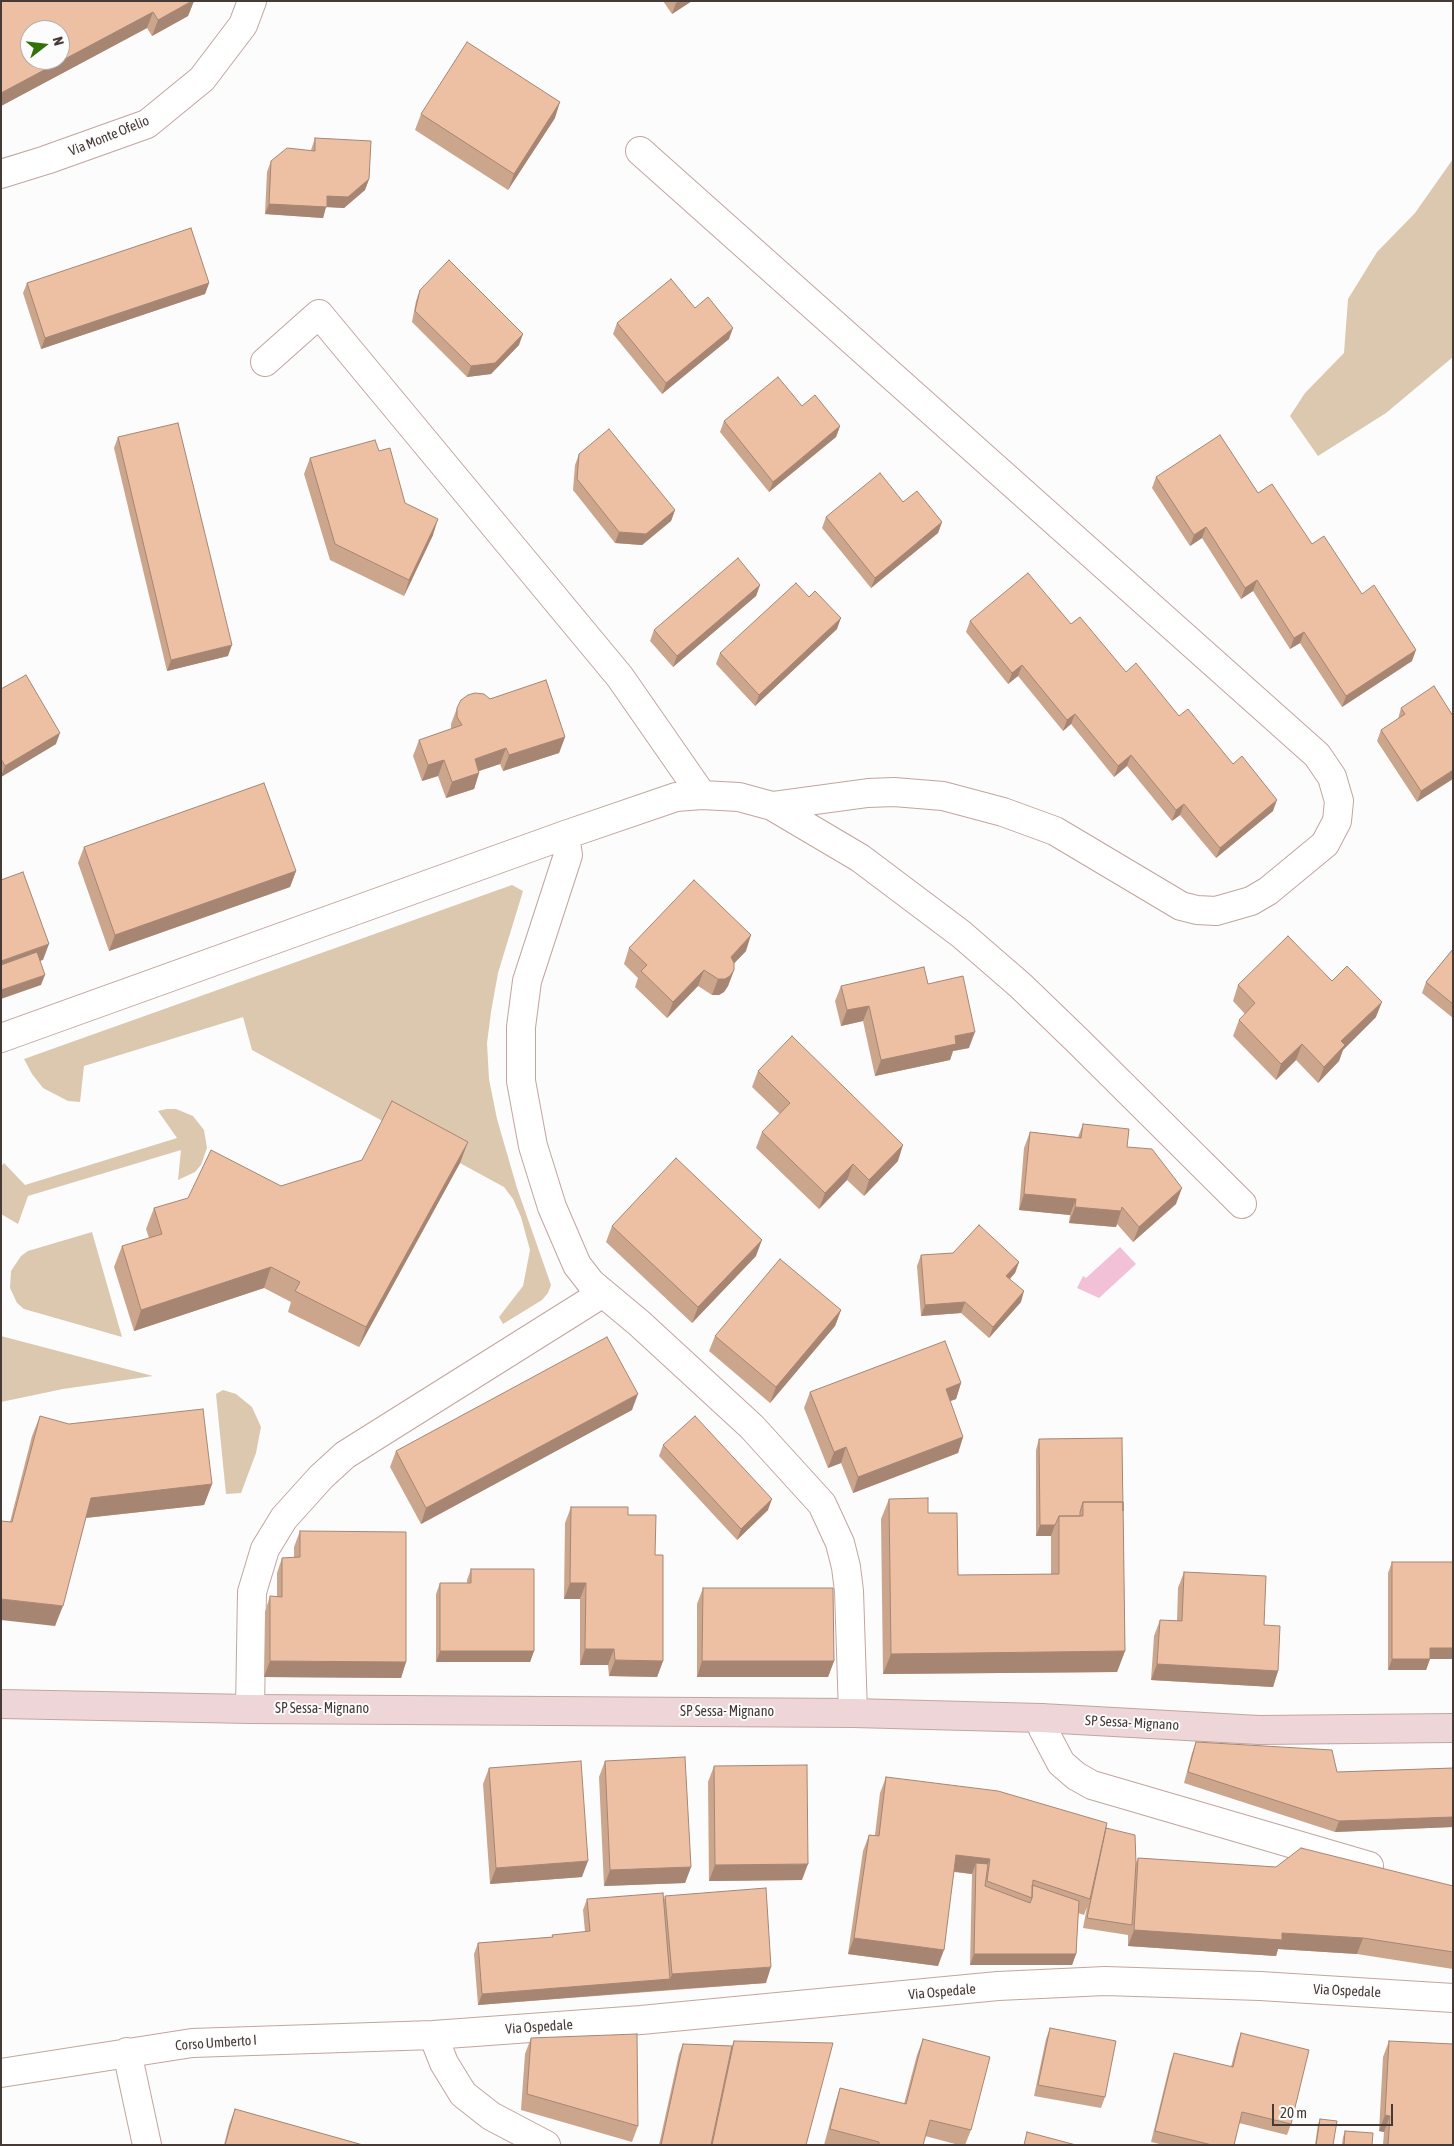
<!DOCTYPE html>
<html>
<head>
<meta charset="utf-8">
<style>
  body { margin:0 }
  #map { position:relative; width:1454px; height:2146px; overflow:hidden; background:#fcfcfc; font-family:"Asap Condensed",sans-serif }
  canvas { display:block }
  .frame { position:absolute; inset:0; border:2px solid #463a37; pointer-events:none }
  .north { position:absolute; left:20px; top:20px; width:50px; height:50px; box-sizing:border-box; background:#fcfcfc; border:1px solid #b3aead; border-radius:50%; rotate:74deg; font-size:14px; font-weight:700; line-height:20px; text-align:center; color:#463a37 }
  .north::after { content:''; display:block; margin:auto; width:18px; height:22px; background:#317107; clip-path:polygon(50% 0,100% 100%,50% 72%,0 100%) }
  .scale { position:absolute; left:1272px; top:2104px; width:121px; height:22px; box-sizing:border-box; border:2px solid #463a37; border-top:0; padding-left:6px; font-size:15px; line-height:18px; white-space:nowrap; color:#463a37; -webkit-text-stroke:4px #fcfcfc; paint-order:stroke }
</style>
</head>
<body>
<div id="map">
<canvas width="1454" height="2146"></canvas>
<div class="frame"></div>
<div class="north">N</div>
<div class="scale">20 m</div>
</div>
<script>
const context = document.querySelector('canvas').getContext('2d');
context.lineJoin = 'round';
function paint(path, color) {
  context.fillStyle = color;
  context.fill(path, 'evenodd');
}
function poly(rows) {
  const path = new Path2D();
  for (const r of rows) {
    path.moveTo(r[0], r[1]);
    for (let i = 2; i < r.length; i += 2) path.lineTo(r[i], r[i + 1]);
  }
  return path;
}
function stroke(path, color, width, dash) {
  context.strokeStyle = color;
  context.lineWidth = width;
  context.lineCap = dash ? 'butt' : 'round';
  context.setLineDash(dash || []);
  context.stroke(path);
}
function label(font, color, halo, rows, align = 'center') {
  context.font = font + ' "Asap Condensed",sans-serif';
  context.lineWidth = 4;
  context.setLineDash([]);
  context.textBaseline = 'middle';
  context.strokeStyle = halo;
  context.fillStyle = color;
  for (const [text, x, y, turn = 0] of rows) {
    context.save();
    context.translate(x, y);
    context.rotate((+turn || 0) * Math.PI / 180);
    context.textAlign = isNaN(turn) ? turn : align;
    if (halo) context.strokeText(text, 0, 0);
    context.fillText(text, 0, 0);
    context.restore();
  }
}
const green = poly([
  [1453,159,1453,357,1386,413,1318,456,1290,416,1305,393,1344,353,1348,299,1377,252,1415,213],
  [512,885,523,891,498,973,491,1012,487,1043,489,1079,497,1119,517,1188,551,1285,548,1293,542,1300,503,1324,499,1317,523,1286,530,1250,521,1217,513,1199,504,1187,252,1050,243,1017,84,1066,80,1102,68,1101,43,1088,32,1074,24,1059],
  [167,1109,176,1109,193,1116,204,1130,207,1148,201,1165,195,1172,178,1180,181,1150,28,1196,18,1224,1,1214,1,1167,4,1163,25,1185,177,1138,158,1111],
  [92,1232,122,1337,24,1309,17,1303,10,1288,11,1271,21,1256,28,1251],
  [1,1336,153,1376,63,1389,1,1402],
  [223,1390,236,1394,252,1407,261,1427,256,1453,241,1493,226,1494,216,1394]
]);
const water = poly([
  [1120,1247,1136,1264,1099,1298,1077,1288,1083,1276,1086,1278]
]);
const street = poly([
  [640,151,1317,755,1332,777,1339,801,1337,821,1325,844,1268,891,1251,901,1216,911,1197,910,1181,906,1055,831,1003,812,943,796,894,792,868,793,772,806],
  [1,174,46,160,147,124,202,79,243,25,252,1],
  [265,362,319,314,620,677,702,795],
  [565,835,568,855,527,981,521,1027,521,1081,533,1146,552,1207,577,1265,591,1283,639,1323,752,1427,822,1504,840,1543,846,1567,849,1591,853,1713],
  [1,1038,565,835,676,797,702,795,739,797,772,806,860,858,961,934,1021,986,1079,1042,1242,1204],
  [250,1709,252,1592,265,1549,284,1518,321,1477,345,1455,603,1293],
  [1041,1718,1043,1729,1061,1763,1076,1776,1092,1785,1369,1866],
  [433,2035,444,2063,463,2094,491,2116,546,2145],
  [127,2052,147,2145],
  [1,2073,192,2043,433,2035,641,2020,998,1986,1105,1981,1260,1986,1453,1998]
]);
const secondary = poly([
  [1,1704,250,1709,853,1713,1041,1718,1259,1730,1453,1728]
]);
const wall = poly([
  [1,1,194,1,188,16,152,36,147,28,1,106],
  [663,1,692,1,672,14],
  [421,114,555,118,508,190,415,130],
  [315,138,369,179,365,190,344,208,326,207,323,218,265,214,267,172,271,161,311,150],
  [27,283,209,283,205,294,41,349,23,293],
  [420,290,519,345,491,374,467,377,412,322,416,301],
  [695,308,729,339,662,394,613,334,617,323],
  [802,406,840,426,836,437,769,492,720,432,724,421],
  [118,437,228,656,167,671,114,448],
  [379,451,405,503,433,535,404,596,330,560,304,474,310,458],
  [579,454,675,510,671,521,642,545,615,543,573,490,575,465],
  [1156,477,1258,493,1312,544,1362,594,1412,661,1342,707,1300,643,1290,649,1253,591,1241,599,1202,538,1190,546,1152,488],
  [903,502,942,522,938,533,871,588,822,528,826,517],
  [760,585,756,596,673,667,650,641,654,630],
  [970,621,1071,624,1126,672,1179,716,1233,764,1273,811,1216,858,1180,815,1172,821,1127,766,1114,777,1071,724,1063,731,1018,676,1008,684,966,632],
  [837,629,755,706,716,664,720,653],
  [1,689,56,744,1,777],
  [490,699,565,737,559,753,503,771,500,764,479,771,479,773,474,789,446,798,438,776,422,781,413,756,419,740,451,729,451,724,457,708],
  [1401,708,1453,716,1417,802,1377,741,1381,730,1398,719],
  [84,847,296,871,290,887,109,951,78,863],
  [629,948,746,951,734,963,734,970,728,986,724,992,719,995,712,995,698,986,667,1018,635,987,638,978,624,964],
  [1453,949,1453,1018,1422,993,1426,982],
  [1332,981,1376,1017,1343,1050,1339,1061,1318,1083,1296,1060,1276,1080,1233,1036,1239,1020,1245,1014,1233,1001,1238,985],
  [928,984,969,1048,953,1051,950,1060,875,1076,863,1021,841,1026,835,1001,841,986],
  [758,1071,898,1161,864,1196,847,1180,819,1209,756,1148,762,1132,780,1114,752,1087],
  [1083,1124,1127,1147,1176,1204,1133,1242,1117,1224,1116,1227,1069,1223,1070,1215,1019,1210,1024,1148,1030,1132,1078,1137],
  [460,1163,359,1347,288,1312,291,1302,264,1288,134,1331,114,1267,122,1246,149,1238,146,1229,154,1208,281,1186],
  [612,1226,756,1256,692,1323,606,1242],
  [921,1255,1019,1262,1015,1273,1010,1279,1021,1302,989,1338,961,1313,921,1316,917,1266],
  [841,1310,835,1326,770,1403,709,1351,715,1336],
  [961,1383,956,1399,950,1401,963,1437,958,1453,853,1493,841,1463,828,1468,804,1408,810,1392],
  [632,1410,421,1524,390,1467,396,1451],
  [40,1416,212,1484,204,1505,86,1518,55,1626,10,1522,32,1436],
  [1039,1439,1123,1513,1125,1651,1117,1672,883,1674,881,1519,889,1499,958,1575,1051,1574,1051,1536,1036,1536,1036,1450],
  [663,1445,768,1510,737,1540,659,1456],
  [571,1507,628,1515,655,1555,663,1661,657,1677,609,1676,608,1665,580,1665,580,1599,564,1599,565,1523],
  [300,1531,406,1662,401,1678,264,1677,265,1612,270,1596,277,1597,277,1573,282,1558,294,1557,294,1547],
  [1392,1562,1453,1562,1453,1659,1430,1659,1426,1670,1388,1670,1388,1573],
  [471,1569,534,1651,530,1662,436,1662,436,1594,440,1583,467,1583,467,1580],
  [1184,1572,1278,1671,1273,1687,1151,1680,1154,1636,1160,1620,1177,1621,1178,1588],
  [703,1588,834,1661,828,1677,697,1677,697,1604],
  [1196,1742,1337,1772,1453,1768,1453,1827,1335,1832,1184,1783,1192,1753],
  [605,1761,691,1867,685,1883,604,1886,599,1777],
  [714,1766,802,1880,709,1881,708,1782],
  [489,1768,582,1877,490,1884,483,1784],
  [886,1777,1106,1828,1136,1863,1138,1858,1453,1886,1453,1969,1357,1954,1278,1949,1276,1956,1128,1946,1128,1935,1083,1928,1087,1907,1084,1915,1078,1913,1076,1954,1072,1965,970,1965,972,1874,954,1872,938,1966,848,1954,863,1851,869,1835,875,1835,880,1793],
  [665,1896,766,1983,478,2005,474,1954,478,1943,552,1937,552,1935,585,1932,583,1910,587,1899,664,1900],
  [1050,2028,1105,2097,1101,2108,1034,2096,1046,2039],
  [1241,2033,1291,2124,1287,2135,1239,2123,1234,2145,1164,2145,1151,2142,1170,2064,1174,2053,1231,2067,1237,2044],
  [531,2038,638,2126,632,2142,521,2110,525,2054],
  [923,2039,971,2130,965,2145,959,2145,925,2136,923,2145,824,2145,835,2104,840,2088,904,2104,917,2055],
  [734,2041,806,2145,659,2145,679,2054,683,2044,732,2046],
  [1389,2041,1453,2145,1383,2145,1384,2132,1379,2131,1383,2057],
  [235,2109,363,2145,224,2145,229,2125],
  [1320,2119,1333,2145,1315,2145,1318,2124],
  [1345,2131,1372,2145,1342,2145,1343,2137]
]);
const shadedWall = poly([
  [192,1,194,1,188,16,152,36,158,20],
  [679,1,692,1,672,14,676,3],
  [153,12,147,28,1,106,1,93],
  [560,102,555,118,508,190,514,174],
  [369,179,365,190,344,208,326,207,323,218,265,214,269,204,327,196],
  [209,283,205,294,41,349,45,338],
  [733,328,729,339,662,394,666,383],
  [523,334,519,345,491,374,467,377,471,366],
  [840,426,836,437,769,492,773,482],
  [675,510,671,521,642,545,615,543,619,532],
  [438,519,433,535,404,596,409,580],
  [942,522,938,533,871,588,875,578],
  [1206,527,1202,538,1190,546,1194,535],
  [1257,580,1253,591,1241,599,1245,588],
  [760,585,756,596,673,667,677,656],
  [841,618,837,629,755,706,759,695],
  [1304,632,1300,643,1290,649,1294,638],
  [232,645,228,656,167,671,171,660],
  [1416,650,1412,661,1342,707,1346,696],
  [1022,665,1018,676,1008,684,1012,673],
  [1075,714,1071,724,1063,731,1067,720],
  [60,733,56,744,1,777,5,766],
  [565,737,559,753,503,771,509,755],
  [506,748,500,764,470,774,475,759],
  [1131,755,1127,766,1114,777,1118,766],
  [444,760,438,776,422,781,428,765],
  [1453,770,1453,779,1417,802,1421,791],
  [479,773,474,789,446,798,452,782],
  [1277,800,1273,811,1216,858,1220,848],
  [1184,804,1180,815,1172,821,1176,810],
  [296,871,290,887,109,951,115,935],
  [751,935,746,951,725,973,731,957],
  [49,944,43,960,1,974,1,961],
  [704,970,698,986,667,1018,673,1002],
  [734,970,728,986,724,992,719,995,712,995,718,979],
  [45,975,41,985,1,999,1,990],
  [1382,1002,1376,1017,1343,1050,1339,1061,1318,1083,1324,1067,1341,1041],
  [869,1006,863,1021,841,1026,847,1010],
  [975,1032,969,1048,953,1051,950,1060,875,1076,881,1060,955,1036],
  [1302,1044,1296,1060,1276,1080,1281,1064],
  [468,1142,460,1163,359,1347,366,1327],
  [903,1145,898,1161,864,1196,869,1180],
  [853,1164,847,1180,819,1209,825,1193],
  [1182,1188,1176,1204,1133,1242,1139,1227],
  [1024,1194,1076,1199,1070,1215,1019,1210],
  [1075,1207,1121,1211,1116,1227,1069,1223],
  [762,1240,756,1256,692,1323,698,1307],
  [1019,1262,1015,1273,1002,1287,1006,1276],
  [271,1267,264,1288,134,1331,141,1310],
  [1024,1291,1021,1302,989,1338,993,1327],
  [965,1302,961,1313,921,1316,925,1305],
  [841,1310,835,1326,770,1403,776,1387],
  [961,1383,956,1399,940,1405,946,1389],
  [638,1394,632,1410,421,1524,426,1508],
  [963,1437,958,1453,853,1493,858,1477],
  [846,1447,841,1463,828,1468,834,1452],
  [212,1484,204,1505,84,1518,91,1498],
  [772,1499,768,1510,737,1540,741,1529],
  [1040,1525,1055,1525,1051,1536,1036,1536],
  [570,1583,586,1583,580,1599,564,1599],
  [1,1599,63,1606,55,1626,1,1620],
  [1430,1648,1453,1648,1453,1659,1426,1659],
  [585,1649,614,1649,608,1665,580,1665],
  [440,1651,534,1651,530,1662,436,1662],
  [1125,1651,1117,1672,883,1674,891,1654],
  [1392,1659,1430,1659,1426,1670,1388,1670],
  [615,1660,663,1661,657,1677,609,1676],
  [270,1661,406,1662,401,1678,264,1677],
  [702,1661,834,1661,828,1677,697,1677],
  [1157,1664,1278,1671,1273,1687,1151,1680],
  [1453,1817,1453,1827,1335,1832,1339,1821],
  [956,1855,990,1859,984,1875,976,1863,972,1874,950,1871],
  [588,1861,582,1877,490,1884,496,1868],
  [808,1864,802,1880,709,1881,715,1865],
  [691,1867,685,1883,604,1886,610,1870],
  [1134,1930,1282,1933,1363,1938,1357,1954,1278,1949,1276,1956,1128,1946],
  [854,1938,944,1950,938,1966,848,1954],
  [974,1954,1076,1954,1072,1965,970,1965],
  [771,1967,766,1983,666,1990,672,1974],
  [670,1979,666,1990,478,2005,482,1994],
  [1385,2115,1390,2116,1384,2132,1379,2131]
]);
const building = poly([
  [1,1,192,1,158,20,153,12,1,93,1,1],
  [30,30,60,30,60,60,30,60,30,30],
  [467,42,560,102,514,174,421,114,467,42],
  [315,138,371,141,369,179,348,197,327,196,327,207,269,204,271,161,287,148,315,151,315,138],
  [191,228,209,283,45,338,27,283,191,228],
  [449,260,523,334,495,363,471,366,415,311,420,290,449,260],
  [671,279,695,308,708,297,733,328,666,383,617,323,671,279],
  [778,377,802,406,815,395,840,426,773,482,724,421,778,377],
  [178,423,232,645,171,660,118,437,178,423],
  [609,429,675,510,646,534,619,532,577,479,579,454,609,429],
  [1220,435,1258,493,1272,484,1312,544,1324,536,1362,594,1374,585,1416,650,1346,696,1304,632,1294,638,1257,580,1245,588,1206,527,1194,535,1156,477,1220,435],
  [375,440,379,451,390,448,405,503,438,519,409,580,335,544,310,458,375,440],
  [880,473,903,502,917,491,942,522,875,578,826,517,880,473],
  [738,558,760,585,677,656,654,630,738,558],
  [1028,573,1071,624,1080,617,1126,672,1136,663,1179,716,1188,709,1233,764,1242,756,1277,800,1220,848,1184,804,1176,810,1131,755,1118,766,1075,714,1067,720,1022,665,1012,673,970,621,1028,573],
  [796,583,809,597,815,591,841,618,759,695,720,653,796,583],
  [26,675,60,733,5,766,1,759,1,689,26,675],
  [546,680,565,737,509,755,506,748,475,759,479,773,452,782,444,760,428,765,419,740,462,725,457,717,457,708,461,700,468,695,475,693,484,694,490,699,546,680],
  [1434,686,1453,716,1453,770,1421,791,1381,730,1405,714,1401,708,1434,686],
  [264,783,296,871,115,935,84,847,264,783],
  [23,872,49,944,1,961,1,880,23,872],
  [694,880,751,935,731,957,734,963,734,970,730,976,725,979,718,979,704,970,673,1002,641,971,647,965,629,948,694,880],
  [1288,936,1332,981,1347,966,1382,1002,1341,1041,1345,1045,1324,1067,1302,1044,1281,1064,1239,1020,1255,1003,1238,985,1288,936],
  [1453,949,1453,1004,1426,982,1453,949],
  [37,952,45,975,1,990,1,965,37,952],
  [924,967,928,984,963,976,975,1032,955,1036,956,1044,881,1060,869,1006,847,1010,841,986,924,967],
  [792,1036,903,1145,869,1180,853,1164,825,1193,762,1132,790,1103,758,1071,792,1036],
  [392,1101,468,1142,366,1327,295,1291,300,1282,271,1267,141,1310,122,1246,162,1234,154,1208,188,1198,211,1150,281,1186,362,1160,392,1101],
  [1083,1124,1129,1129,1127,1147,1152,1149,1182,1188,1139,1227,1122,1207,1121,1211,1075,1207,1076,1199,1024,1194,1030,1132,1081,1138,1083,1124],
  [676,1158,762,1240,698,1307,612,1226,676,1158],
  [979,1225,1019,1262,1006,1276,1024,1291,993,1327,965,1302,925,1305,921,1255,953,1253,979,1225],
  [780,1259,841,1310,776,1387,715,1336,780,1259],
  [607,1337,638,1394,426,1508,396,1451,607,1337],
  [945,1341,961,1383,946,1389,963,1437,858,1477,846,1447,834,1452,810,1392,945,1341],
  [203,1409,212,1484,91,1498,63,1606,1,1599,1,1521,12,1522,40,1416,69,1424,203,1409],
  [695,1416,772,1499,741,1529,663,1445,695,1416],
  [1122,1438,1123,1511,1123,1502,1083,1502,1080,1512,1080,1516,1059,1516,1055,1525,1040,1525,1039,1439,1122,1438],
  [928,1498,928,1513,957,1513,958,1575,1059,1574,1059,1516,1083,1516,1083,1502,1123,1502,1125,1651,891,1654,889,1499,928,1498],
  [571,1507,628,1507,628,1515,656,1515,655,1555,663,1555,663,1661,615,1660,614,1649,585,1649,586,1583,570,1583,571,1507],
  [300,1531,406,1532,406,1662,270,1661,270,1596,282,1597,282,1558,300,1557,300,1531],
  [1392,1562,1453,1562,1453,1648,1430,1648,1430,1659,1392,1659,1392,1562],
  [471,1569,534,1569,534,1651,440,1651,440,1583,471,1583,471,1569],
  [1184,1572,1266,1576,1264,1625,1280,1626,1278,1671,1157,1664,1160,1620,1182,1621,1184,1572],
  [703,1588,833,1588,834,1661,702,1661,703,1588],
  [1196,1742,1332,1750,1337,1772,1453,1768,1453,1817,1339,1821,1188,1772,1196,1742],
  [685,1757,691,1867,610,1870,605,1761,685,1757],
  [581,1761,588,1861,496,1868,489,1768,581,1761],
  [807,1765,808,1864,715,1865,714,1766,807,1765],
  [886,1777,998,1791,1107,1823,1090,1899,1033,1880,1032,1898,987,1881,990,1859,956,1855,944,1950,854,1938,869,1835,879,1836,886,1777],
  [1106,1828,1135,1835,1136,1863,1132,1925,1087,1918,1106,1828],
  [1301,1848,1453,1886,1453,1952,1363,1938,1282,1933,1282,1940,1134,1930,1138,1858,1276,1867,1301,1848],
  [976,1863,988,1864,985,1886,1030,1903,1032,1898,1032,1885,1079,1901,1076,1954,974,1954,976,1863],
  [766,1888,771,1967,672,1974,665,1896,766,1888],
  [663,1893,670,1979,482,1994,478,1943,553,1937,552,1935,590,1931,587,1899,663,1893],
  [1050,2028,1116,2041,1105,2097,1038,2085,1050,2028],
  [1241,2033,1309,2050,1291,2124,1242,2112,1234,2145,1212,2145,1155,2131,1174,2053,1233,2067,1241,2033],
  [637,2034,638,2126,527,2094,531,2038,637,2034],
  [923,2039,990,2057,971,2130,930,2120,923,2145,879,2145,879,2142,830,2129,840,2088,906,2104,923,2039],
  [734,2041,833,2043,806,2145,712,2145,734,2041],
  [1389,2041,1453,2044,1453,2145,1388,2145,1390,2116,1385,2115,1389,2041],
  [683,2044,732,2046,711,2145,661,2145,683,2044],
  [235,2109,363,2145,225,2145,235,2109],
  [1320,2119,1337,2121,1333,2145,1316,2145,1320,2119],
  [1345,2131,1373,2133,1372,2145,1344,2145,1345,2131],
  [1027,2132,1076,2145,1024,2145,1027,2132]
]);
const streetNames = [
  ["Via Monte Ofelio",109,136,-22],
  ["SP Sessa- Mignano",322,1709],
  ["SP Sessa- Mignano",727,1712],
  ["SP Sessa- Mignano",1132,1723,3],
  ["Via Ospedale",1347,1991,3],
  ["Via Ospedale",942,1992,-5],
  ["Via Ospedale",539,2027,-4],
  ["Corso Umberto I",216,2043,-4]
];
paint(green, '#dbc8af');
paint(water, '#f2c0d7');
stroke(street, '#c2a59e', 30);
stroke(secondary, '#c2a59e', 30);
stroke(street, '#fff', 28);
stroke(secondary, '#eed5d8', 28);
paint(wall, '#cca58d');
paint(shadedWall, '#a68673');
paint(building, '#edc0a4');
stroke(building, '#a68673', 1);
label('14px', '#463a37', '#fcfcfc', streetNames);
</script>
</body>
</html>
